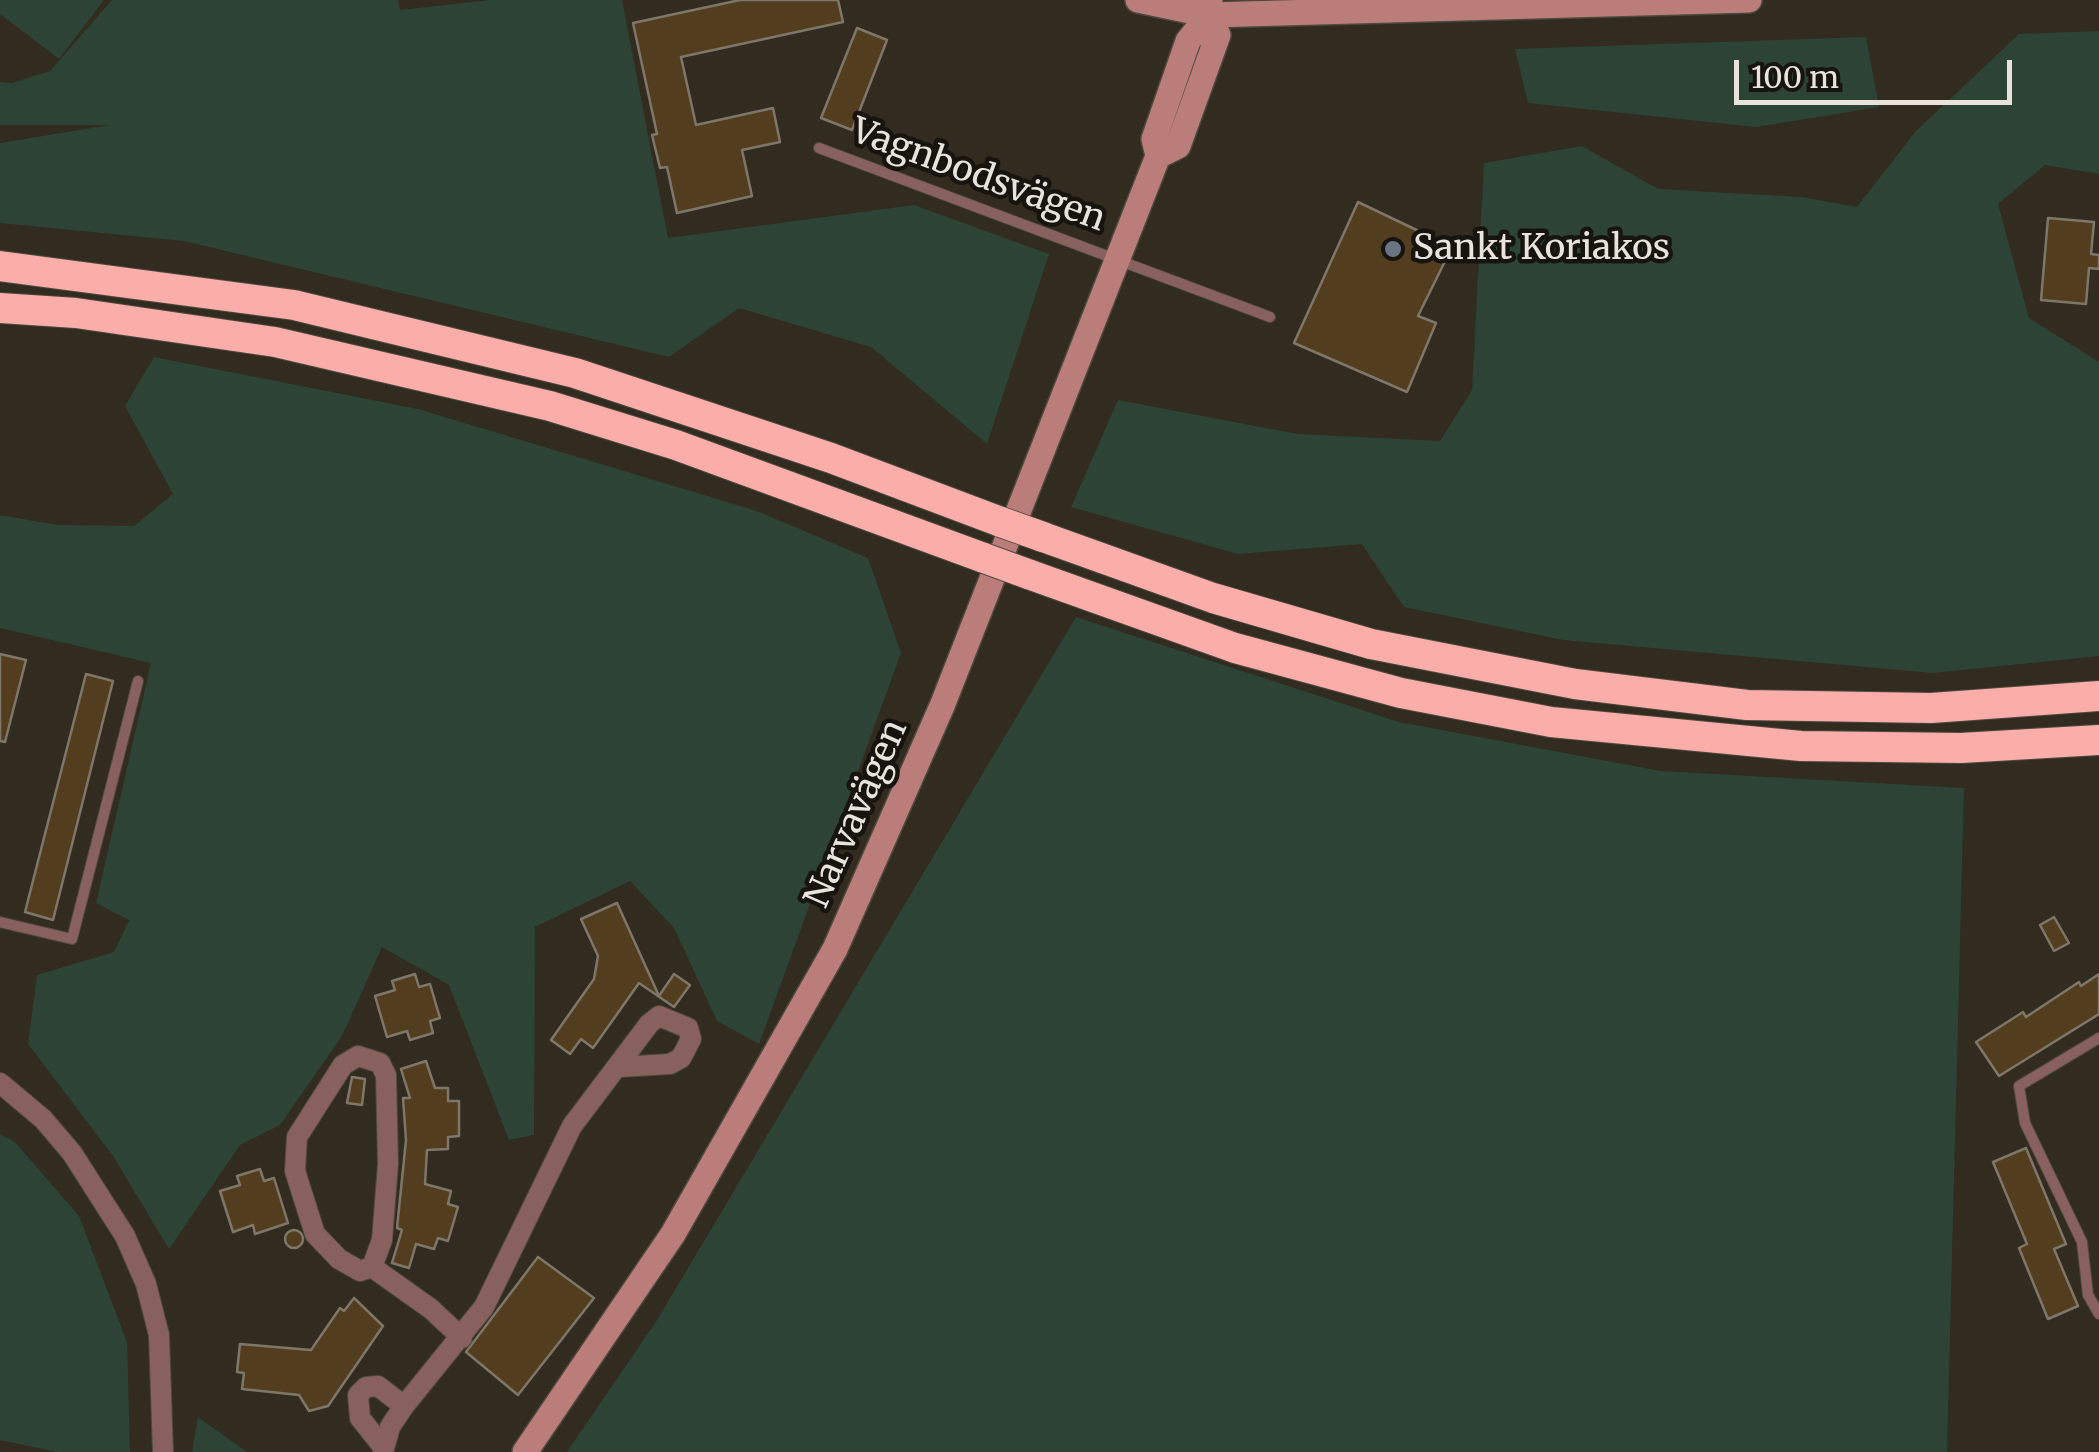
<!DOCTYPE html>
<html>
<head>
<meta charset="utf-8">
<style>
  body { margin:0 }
  #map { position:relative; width:2099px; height:1452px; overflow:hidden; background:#322b20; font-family:Merriweather,serif }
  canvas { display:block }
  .scale { position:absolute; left:1734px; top:60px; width:278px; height:45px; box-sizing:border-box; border:5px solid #e8e3dc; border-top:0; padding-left:12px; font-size:30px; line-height:35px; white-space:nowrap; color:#e8e3dc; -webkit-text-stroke:8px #17140f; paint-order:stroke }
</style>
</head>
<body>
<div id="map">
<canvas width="2099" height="1452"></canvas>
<div class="scale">100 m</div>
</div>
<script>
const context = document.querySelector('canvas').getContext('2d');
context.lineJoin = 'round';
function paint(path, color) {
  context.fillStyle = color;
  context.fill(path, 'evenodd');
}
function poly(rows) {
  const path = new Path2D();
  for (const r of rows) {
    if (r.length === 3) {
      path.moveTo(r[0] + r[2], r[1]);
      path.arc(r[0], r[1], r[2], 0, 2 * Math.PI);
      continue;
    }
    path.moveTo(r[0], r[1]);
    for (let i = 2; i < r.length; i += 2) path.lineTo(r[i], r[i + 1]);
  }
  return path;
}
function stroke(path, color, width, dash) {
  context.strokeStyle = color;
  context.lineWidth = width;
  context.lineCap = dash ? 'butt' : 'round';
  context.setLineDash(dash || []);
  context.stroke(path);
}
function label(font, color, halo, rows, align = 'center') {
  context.font = font + ' Merriweather,serif';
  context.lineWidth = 9;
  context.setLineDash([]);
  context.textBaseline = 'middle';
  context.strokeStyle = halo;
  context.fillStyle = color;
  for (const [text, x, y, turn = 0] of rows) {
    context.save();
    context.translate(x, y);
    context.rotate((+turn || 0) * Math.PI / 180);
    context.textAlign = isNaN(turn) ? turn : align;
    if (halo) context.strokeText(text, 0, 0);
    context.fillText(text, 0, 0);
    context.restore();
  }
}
const green = poly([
  [0,0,104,0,59,59,0,14],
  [112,0,398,0,400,10,491,0,622,0,668,238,914,205,1049,254,987,444,871,347,739,308,669,357,184,241,0,223,0,143,110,125,0,125,0,82,12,83,50,71],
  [2099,31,2099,174,2045,165,1998,204,2029,318,2099,362,2099,656,1933,673,1563,640,1404,607,1362,544,1238,554,1071,507,1118,400,1298,434,1440,441,1472,390,1484,163,1582,146,1658,189,1802,197,1857,207,1915,132,2019,34],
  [1866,37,1879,107,1756,127,1528,103,1515,49],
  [154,357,418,409,757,511,868,558,901,653,759,1044,717,1021,674,928,630,881,535,927,534,1135,509,1140,449,985,382,947,342,1036,280,1125,240,1145,169,1249,113,1156,28,1044,37,975,114,952,129,920,96,903,151,663,0,628,0,515,57,525,134,526,173,494,125,406],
  [1076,617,1399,722,1661,771,1964,788,1947,1452,567,1452,657,1320],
  [0,1134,15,1142,79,1216,127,1342,130,1452,57,1452,0,1440],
  [198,1417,247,1452,192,1452]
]);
const building = poly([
  [740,0,838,0,843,22,681,57,696,125,773,108,780,142,742,150,752,196,677,213,667,167,660,168,652,135,657,134,633,23,740,0],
  [857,28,887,40,852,130,821,118,857,28],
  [1358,202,1452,247,1418,316,1436,323,1407,392,1294,343,1358,202],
  [2048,218,2094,222,2091,254,2099,255,2099,269,2089,268,2086,304,2041,300,2048,218],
  [0,654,26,660,5,742,0,741,0,654],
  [86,674,113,681,53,920,25,912,86,674],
  [617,903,659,996,674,974,690,985,674,1007,639,983,593,1048,581,1039,570,1054,551,1040,594,979,598,956,581,919,617,903],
  [2054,917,2069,943,2054,951,2040,925,2054,917],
  [415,974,419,987,430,984,440,1018,430,1021,433,1033,410,1040,407,1031,387,1037,375,996,395,990,392,981,415,974],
  [2099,974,2099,1014,1999,1076,1976,1042,2023,1012,2026,1017,2079,982,2081,986,2099,974],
  [426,1061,435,1088,448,1088,448,1101,459,1101,459,1136,448,1137,448,1149,427,1150,425,1184,451,1191,448,1204,458,1207,448,1241,438,1238,434,1249,416,1244,409,1268,392,1263,402,1230,397,1228,406,1140,403,1098,410,1098,401,1069,426,1061],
  [352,1077,365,1079,362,1105,347,1103,352,1077],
  [2026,1148,2066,1244,2054,1249,2078,1306,2048,1319,2019,1248,2027,1244,1993,1162,2026,1148],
  [260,1169,264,1181,274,1178,288,1223,255,1234,253,1225,233,1232,220,1191,240,1185,237,1176,260,1169],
  [294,1239,9],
  [538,1257,594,1298,518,1395,466,1352,538,1257],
  [354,1298,383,1326,328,1406,309,1411,299,1395,242,1389,244,1373,237,1372,240,1344,311,1350,340,1308,344,1311,354,1298]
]);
const service = poly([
  [819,148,1270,317],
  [0,922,72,939,138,681],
  [2099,1038,2019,1086,2025,1123,2082,1242,2088,1295,2099,1314]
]);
const minor = poly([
  [0,1083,43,1119,72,1153,125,1236,146,1284,159,1335,163,1452],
  [372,1267,382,1240,388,1164,386,1075,380,1063,358,1056,343,1065,297,1137,295,1171,315,1234,339,1259,360,1271,372,1267,431,1309,462,1338],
  [384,1448,360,1418,358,1395,366,1387,378,1386,404,1406],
  [383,1452,390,1427,404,1406,484,1307,572,1126,649,1024,659,1016,688,1028,691,1039,681,1058,670,1064,620,1067]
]);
const secondary = poly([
  [1138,0,1209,15,1749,0],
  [1158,156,1178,146,1218,35,1209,15,1210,3],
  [525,1452,673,1234,835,949,942,706,1158,156,1154,139,1188,41,1209,15]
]);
const motorway = poly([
  [0,266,294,305,575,373,831,458,1001,522],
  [0,308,76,313,275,342,550,406,676,445,984,558],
  [1043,537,1213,598,1371,644,1575,684,1747,705,1931,708,2099,696],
  [1028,574,1235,648,1401,693,1551,722,1801,746,1961,748,2099,740]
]);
const motorwayBridge = poly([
  [1001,522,1043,537],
  [984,558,1028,574]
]);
const markers = [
  [1393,249,10,"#6b7280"]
];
const streetNames = [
  ["Vagnbodsvägen",978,176,20],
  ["Narvavägen",857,814,-66]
];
const poiNames = [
  ["Sankt Koriakos",1413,249]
];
paint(green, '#2c4335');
paint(building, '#523e1e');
stroke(building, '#7e7669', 2.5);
stroke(service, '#4f483e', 12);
stroke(minor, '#4f483e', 22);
stroke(secondary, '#4f483e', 28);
stroke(motorway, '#4f483e', 32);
stroke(service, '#88605e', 10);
stroke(minor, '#88605e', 20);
stroke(secondary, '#bb7d7a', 25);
stroke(motorway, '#faada9', 30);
stroke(motorwayBridge, '#4f483e', 32, []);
stroke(motorwayBridge, '#faada9', 30);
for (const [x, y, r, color] of markers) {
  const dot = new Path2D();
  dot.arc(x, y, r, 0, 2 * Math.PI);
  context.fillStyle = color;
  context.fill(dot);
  stroke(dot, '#17140f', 4);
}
label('35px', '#e8e3dc', '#17140f', streetNames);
label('35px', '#e8e3dc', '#17140f', poiNames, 'left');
</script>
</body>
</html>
